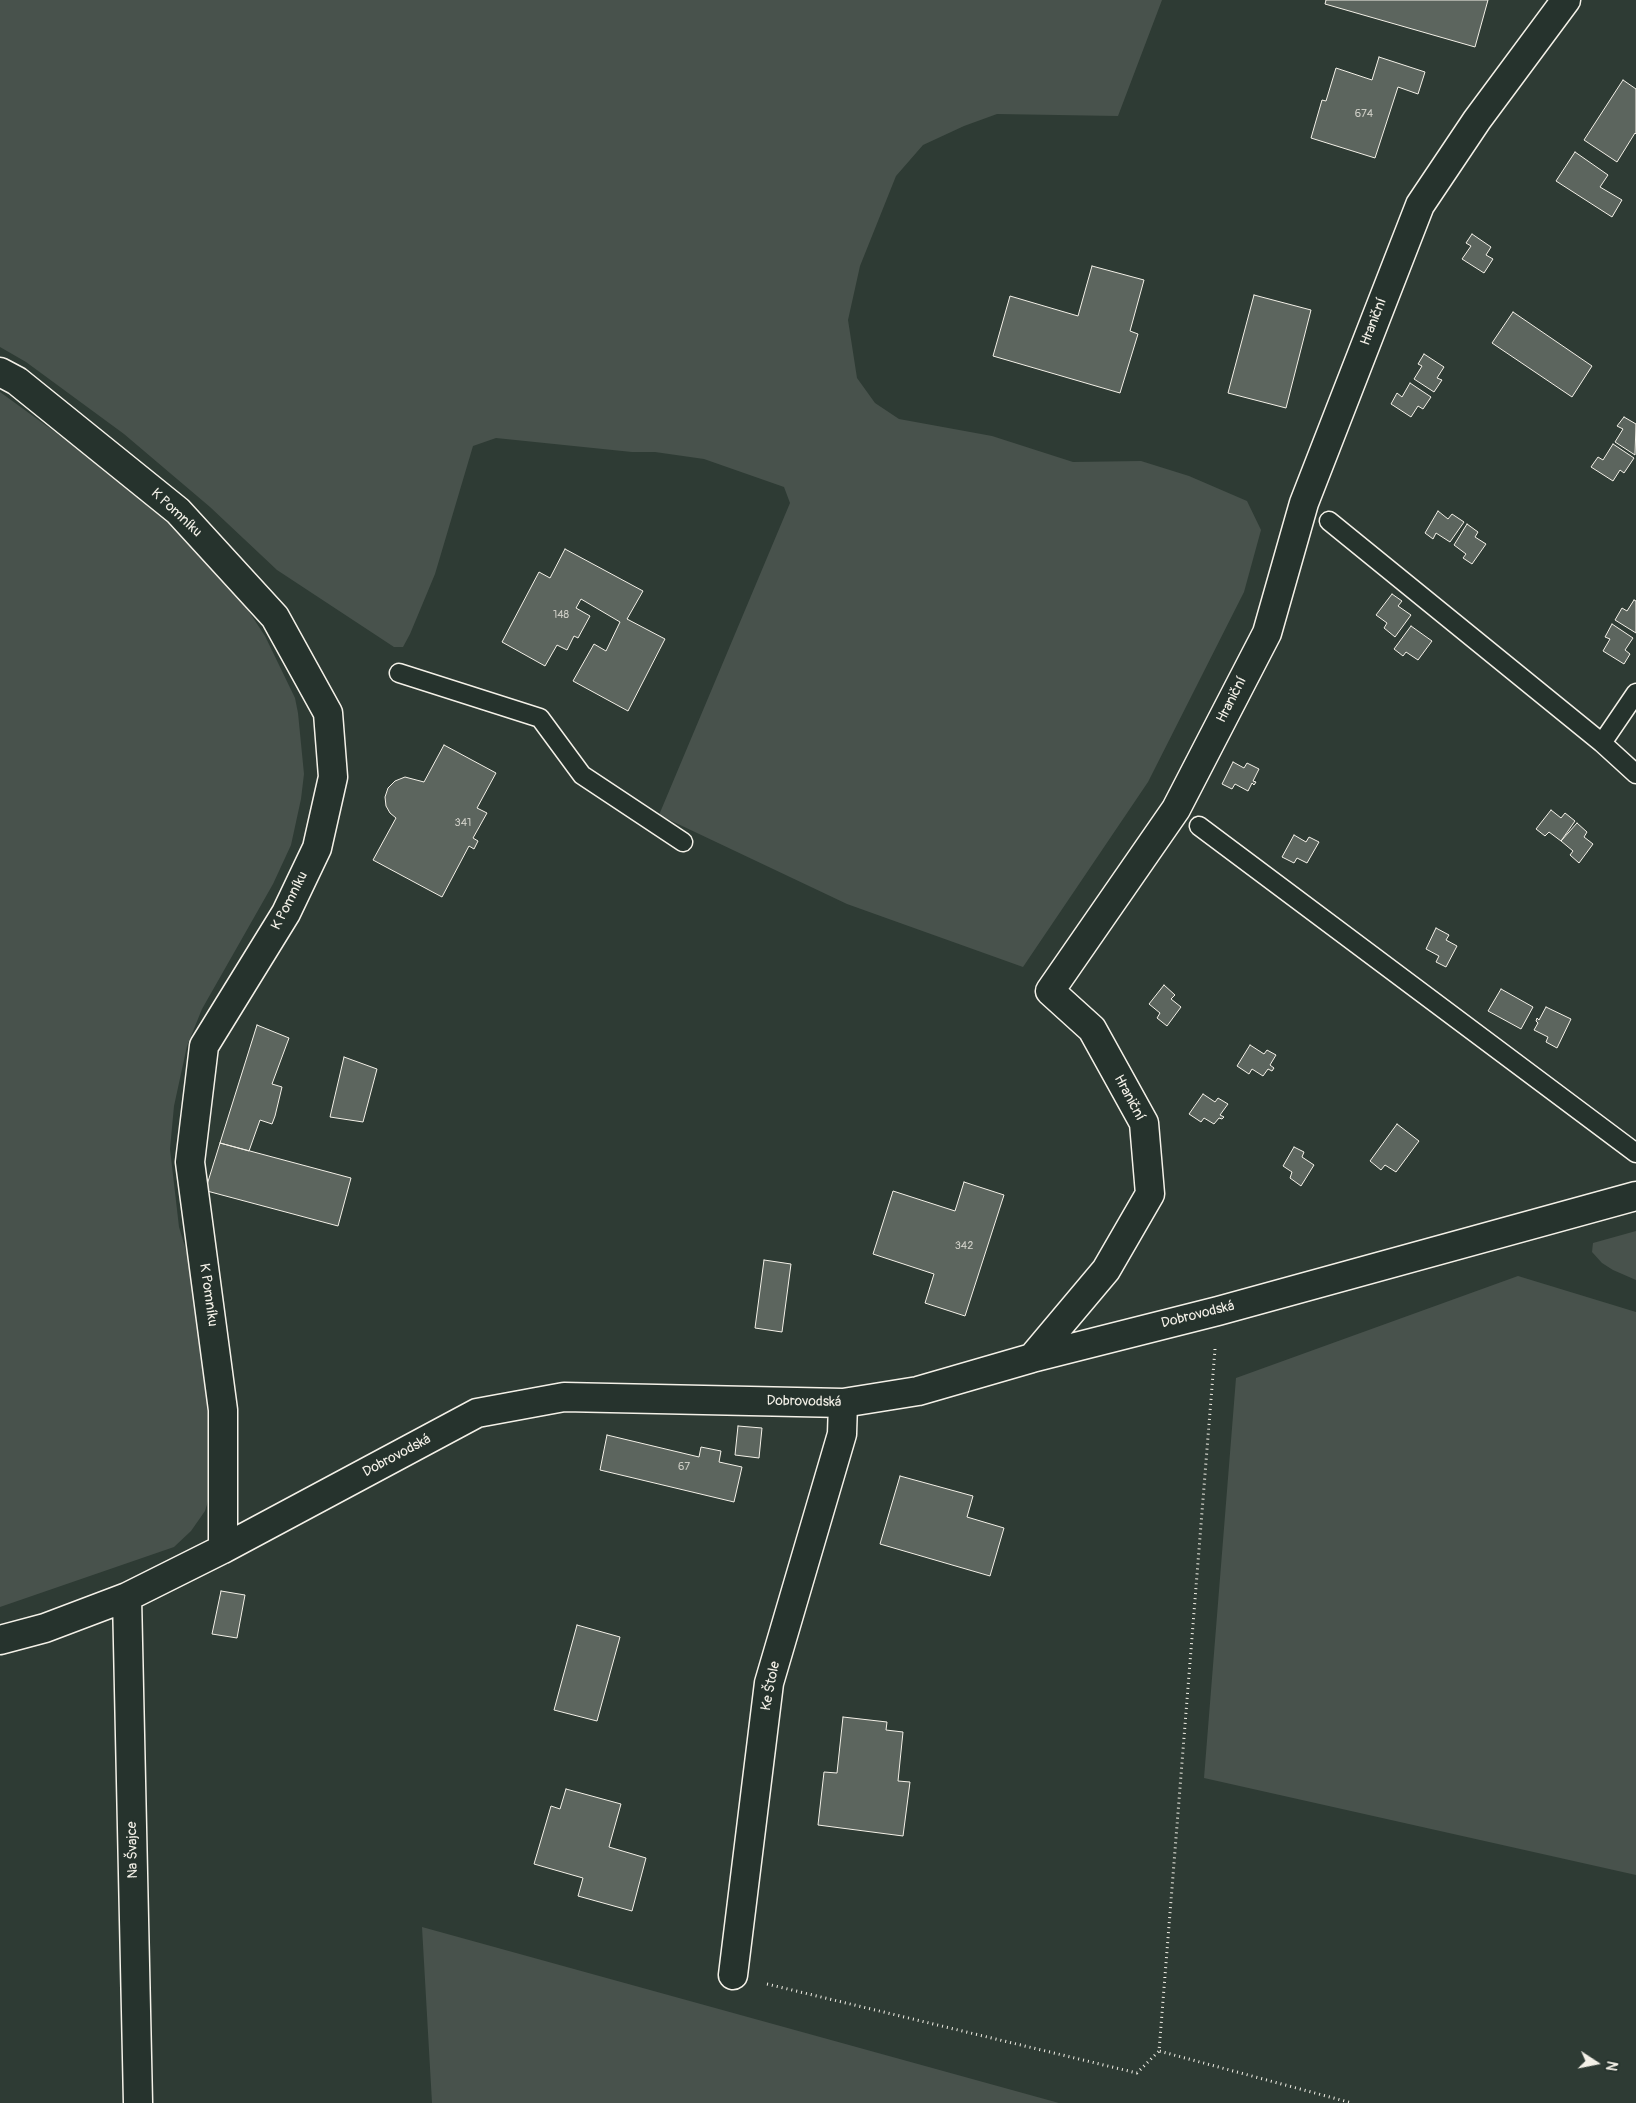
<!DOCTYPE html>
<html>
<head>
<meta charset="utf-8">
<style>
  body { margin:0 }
  #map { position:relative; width:1636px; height:2103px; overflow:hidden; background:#2e3b34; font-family:Pangolin,sans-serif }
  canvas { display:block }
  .north { position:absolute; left:1571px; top:2038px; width:50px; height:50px; -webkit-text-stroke:4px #26332d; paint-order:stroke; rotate:101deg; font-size:14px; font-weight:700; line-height:20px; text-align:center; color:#f4f1e8 }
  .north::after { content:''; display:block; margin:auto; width:18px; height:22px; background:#f4f1e8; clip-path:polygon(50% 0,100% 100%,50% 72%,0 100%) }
</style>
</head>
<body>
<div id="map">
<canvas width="1636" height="2103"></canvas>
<div class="north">N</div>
</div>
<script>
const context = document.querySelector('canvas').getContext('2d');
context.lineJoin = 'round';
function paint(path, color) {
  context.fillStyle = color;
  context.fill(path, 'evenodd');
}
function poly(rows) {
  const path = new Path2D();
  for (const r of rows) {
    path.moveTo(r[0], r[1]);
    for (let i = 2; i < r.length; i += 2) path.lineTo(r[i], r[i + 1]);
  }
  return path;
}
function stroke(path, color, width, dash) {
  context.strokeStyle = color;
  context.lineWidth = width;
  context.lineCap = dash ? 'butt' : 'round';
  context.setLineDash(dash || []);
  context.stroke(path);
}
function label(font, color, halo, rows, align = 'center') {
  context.font = font + ' Pangolin,sans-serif';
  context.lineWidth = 4.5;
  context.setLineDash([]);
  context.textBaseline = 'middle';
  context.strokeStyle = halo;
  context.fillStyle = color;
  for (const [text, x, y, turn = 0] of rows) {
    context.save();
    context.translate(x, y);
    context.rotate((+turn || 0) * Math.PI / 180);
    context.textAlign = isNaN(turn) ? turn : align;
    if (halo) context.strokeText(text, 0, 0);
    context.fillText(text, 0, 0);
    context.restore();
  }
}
const green = poly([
  [0,0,1162,0,1118,116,997,114,964,126,923,145,896,176,860,266,848,320,857,378,875,403,899,419,992,436,1073,462,1141,461,1189,476,1247,501,1261,530,1244,592,1148,782,1023,967,847,904,659,815,790,503,784,487,704,459,655,452,632,452,496,438,473,446,435,574,410,634,403,647,394,647,277,570,210,507,124,434,26,362,0,347],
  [0,392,99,464,196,542,242,601,265,636,295,698,298,713,304,774,301,799,291,845,273,884,202,1009,187,1046,174,1106,170,1149,179,1227,198,1290,208,1392,213,1485,205,1511,191,1531,174,1547,0,1607],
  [1636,1231,1636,1280,1613,1270,1602,1263,1592,1252,1593,1243],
  [1518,1276,1636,1312,1636,1875,1204,1778,1236,1378],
  [422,1927,1059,2103,432,2103]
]);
const building = poly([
  [1326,0,1488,0,1475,47,1325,4,1326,0],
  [1379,57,1425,72,1418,94,1398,87,1375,158,1311,138,1322,100,1326,101,1336,68,1372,80,1379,57],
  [1623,80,1636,89,1636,134,1635,133,1617,162,1584,140,1623,80],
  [1575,152,1608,175,1600,187,1622,200,1612,217,1556,181,1575,152],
  [1472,234,1491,247,1486,255,1493,259,1484,273,1462,259,1471,246,1466,243,1472,234],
  [1092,266,1144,280,1130,331,1138,334,1120,393,993,356,1010,296,1078,316,1092,266],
  [1254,295,1311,310,1286,408,1228,393,1254,295],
  [1513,312,1592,366,1572,397,1492,343,1513,312],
  [1424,354,1444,367,1437,378,1442,380,1434,392,1414,379,1422,366,1418,364,1424,354],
  [1410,383,1431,397,1423,409,1418,406,1411,417,1391,404,1397,393,1402,397,1410,383],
  [1624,417,1636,424,1635,455,1615,442,1623,429,1617,426,1624,417],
  [1613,444,1634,458,1624,473,1620,470,1613,481,1591,467,1598,457,1603,460,1613,444],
  [1438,511,1448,519,1452,514,1464,522,1450,542,1436,533,1433,539,1425,533,1438,511],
  [1467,524,1478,532,1475,537,1486,544,1472,564,1463,558,1466,554,1454,545,1467,524],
  [565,549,643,591,627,619,665,639,628,711,573,681,594,644,606,651,620,622,581,599,576,608,590,616,578,638,574,636,567,650,557,645,545,666,502,642,539,572,550,578,565,549],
  [1392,594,1402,601,1398,606,1411,615,1395,637,1384,628,1387,623,1376,615,1392,594],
  [1634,600,1636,601,1636,633,1615,620,1622,608,1627,611,1634,600],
  [1612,624,1633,638,1625,650,1630,654,1624,664,1603,651,1610,639,1605,637,1612,624],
  [1411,626,1432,641,1418,660,1406,652,1403,656,1394,649,1411,626],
  [444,745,496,773,477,808,487,813,473,838,478,841,474,849,469,846,442,897,373,860,396,818,390,813,386,806,385,797,388,788,395,781,405,777,424,782,444,745],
  [1233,762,1244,768,1247,763,1259,769,1253,781,1256,782,1254,785,1252,783,1248,791,1235,784,1232,789,1222,784,1233,762],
  [1551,810,1561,818,1565,813,1575,821,1561,841,1549,832,1545,836,1536,829,1551,810],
  [1577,823,1587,832,1584,837,1593,844,1579,863,1570,855,1573,851,1561,841,1577,823],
  [1294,835,1306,842,1309,837,1319,842,1307,863,1297,858,1294,863,1282,857,1294,835],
  [1436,928,1449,935,1446,940,1457,946,1446,967,1436,962,1439,956,1426,949,1436,928],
  [1164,985,1175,995,1171,999,1181,1007,1167,1026,1157,1018,1160,1013,1149,1004,1164,985],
  [1501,989,1533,1007,1521,1029,1488,1011,1501,989],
  [1546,1007,1571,1019,1557,1048,1546,1042,1548,1037,1534,1030,1538,1023,1536,1021,1537,1018,1539,1020,1546,1007],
  [257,1025,289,1038,272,1084,282,1087,275,1116,272,1124,260,1120,249,1151,220,1143,257,1025],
  [1250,1045,1264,1054,1267,1050,1276,1055,1270,1065,1274,1068,1272,1071,1268,1069,1263,1076,1252,1069,1249,1074,1237,1066,1250,1045],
  [344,1057,377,1069,363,1122,330,1117,344,1057],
  [1203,1094,1215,1102,1218,1098,1228,1104,1220,1115,1224,1117,1222,1119,1219,1118,1214,1124,1204,1118,1201,1122,1189,1114,1203,1094],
  [1397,1124,1419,1141,1396,1172,1385,1165,1381,1170,1370,1161,1397,1124],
  [220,1143,351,1178,338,1226,207,1191,206,1188,220,1143],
  [1294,1147,1304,1152,1302,1157,1314,1165,1301,1186,1290,1178,1292,1172,1283,1166,1294,1147],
  [964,1182,1004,1195,965,1316,925,1303,934,1274,873,1254,893,1191,955,1211,964,1182],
  [764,1260,791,1264,782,1332,755,1328,764,1260],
  [738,1426,762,1428,759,1458,735,1455,738,1426],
  [607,1435,699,1457,701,1447,721,1451,719,1462,742,1467,734,1502,600,1470,607,1435],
  [900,1476,973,1496,967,1517,1004,1528,990,1576,880,1544,900,1476],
  [221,1591,245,1595,237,1638,212,1634,221,1591],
  [577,1625,620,1637,597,1721,554,1710,577,1625],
  [843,1717,887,1722,886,1730,903,1732,898,1781,910,1782,903,1836,818,1825,824,1772,837,1773,843,1717],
  [566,1789,621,1804,609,1847,646,1858,632,1911,578,1896,583,1878,534,1864,551,1806,560,1809,566,1789]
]);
const path = poly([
  [1215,1349,1159,2051,1352,2103],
  [767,1984,1137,2073,1159,2051]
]);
const service = poly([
  [1329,521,1602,743,1636,774],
  [399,673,540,718,582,775,683,842],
  [1602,743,1636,693],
  [1199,826,1636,1153]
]);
const minor = poly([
  [0,372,17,381,178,511,275,617,328,713,333,777,317,848,286,913,204,1046,190,1162,223,1410,223,1549],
  [1032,1358,1106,1270,1150,1194,1144,1123,1092,1029,1050,991,1176,809,1267,633,1304,503,1420,205,1477,120,1566,0],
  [127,1597,138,2103],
  [0,1640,45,1628,127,1597,223,1549,477,1413,564,1397,843,1403,918,1391,1032,1358,1218,1311,1636,1196],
  [733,1975,769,1683,842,1434,843,1403]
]);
const numberNames = [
  ["674",1364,114],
  ["148",561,615],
  ["341",463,823],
  ["342",964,1246],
  ["67",684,1467]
];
const streetNames = [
  ["Hraniční",1374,322,-69],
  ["K Pomníku",176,513,43],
  ["Hraniční",1232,700,-63],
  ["K Pomníku",290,901,-63],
  ["Hraniční",1129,1098,62],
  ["K Pomníku",208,1295,82],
  ["Dobrovodská",1198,1315,-14],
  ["Dobrovodská",804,1402,1],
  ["Dobrovodská",397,1456,-28],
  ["Ke Štole",771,1686,-79],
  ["Na Švajce",133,1850,-91]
];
paint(green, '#48524c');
paint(building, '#5c655e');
stroke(building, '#f4f1e8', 1);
stroke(service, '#f4f1e8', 21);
stroke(minor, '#f4f1e8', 31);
stroke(path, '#f4f1e8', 3, [1, 4]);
stroke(service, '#26332d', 18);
stroke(minor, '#26332d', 28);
label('11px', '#cecec6', null, numberNames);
label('14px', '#f4f1e8', '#26332d', streetNames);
</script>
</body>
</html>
